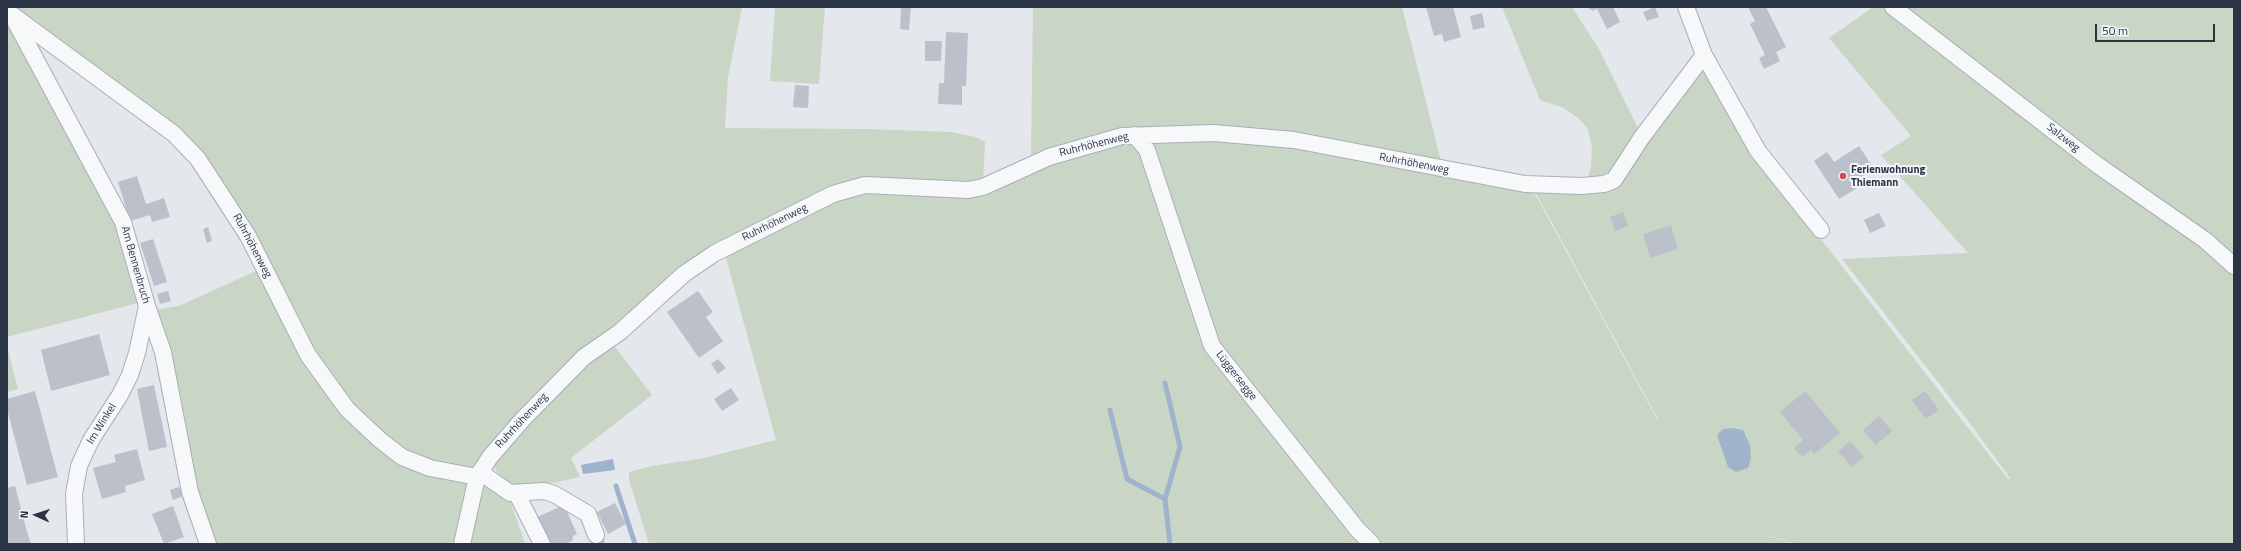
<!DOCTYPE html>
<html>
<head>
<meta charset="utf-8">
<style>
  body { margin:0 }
  #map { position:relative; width:2241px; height:551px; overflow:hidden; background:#e4e7ec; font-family:"Titillium Web",sans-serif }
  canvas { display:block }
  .frame { position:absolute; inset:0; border:8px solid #2b3445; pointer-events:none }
  .north { position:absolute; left:16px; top:495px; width:40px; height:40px; -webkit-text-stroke:3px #f4f6f9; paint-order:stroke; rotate:273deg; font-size:11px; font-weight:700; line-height:16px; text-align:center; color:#2b3445 }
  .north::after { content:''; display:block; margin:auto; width:14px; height:18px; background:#2b3445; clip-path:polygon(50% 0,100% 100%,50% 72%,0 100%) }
  .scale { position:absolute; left:2095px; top:24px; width:120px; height:18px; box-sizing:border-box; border:2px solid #2b3445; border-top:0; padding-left:5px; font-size:12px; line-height:14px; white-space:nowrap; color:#2b3445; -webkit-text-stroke:3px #f4f6f9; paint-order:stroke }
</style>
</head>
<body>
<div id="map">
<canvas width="2241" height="551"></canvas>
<div class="frame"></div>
<div class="north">N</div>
<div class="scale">50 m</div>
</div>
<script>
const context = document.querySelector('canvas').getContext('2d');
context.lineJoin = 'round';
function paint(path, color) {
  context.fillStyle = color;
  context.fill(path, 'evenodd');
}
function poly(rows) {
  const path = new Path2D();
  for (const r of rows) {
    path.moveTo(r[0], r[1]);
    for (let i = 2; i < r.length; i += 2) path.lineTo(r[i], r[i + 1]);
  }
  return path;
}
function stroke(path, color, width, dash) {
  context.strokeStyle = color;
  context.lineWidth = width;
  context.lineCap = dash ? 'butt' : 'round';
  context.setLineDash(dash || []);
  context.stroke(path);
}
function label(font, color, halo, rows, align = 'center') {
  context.font = font + ' "Titillium Web",sans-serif';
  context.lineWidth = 4;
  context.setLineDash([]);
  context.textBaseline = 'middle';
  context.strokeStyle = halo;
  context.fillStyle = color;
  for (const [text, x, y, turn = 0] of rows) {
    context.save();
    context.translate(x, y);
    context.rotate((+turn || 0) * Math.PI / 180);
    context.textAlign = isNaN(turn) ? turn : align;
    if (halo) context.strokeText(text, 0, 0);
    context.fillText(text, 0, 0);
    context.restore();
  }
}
const green = poly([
  [15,7,742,7,728,77,725,128,868,129,951,132,976,137,985,142,983,181,971,185,862,181,684,273,488,456,460,544,207,544,153,310,179,306,258,270,177,128,19,12],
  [775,7,825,7,819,84,770,81],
  [1033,7,1402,7,1442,165,1294,135,1135,130,1031,155],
  [1502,7,1572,7,1599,49,1641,134,1611,179,1586,184,1591,167,1592,147,1588,129,1578,118,1564,108,1540,100],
  [1873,7,1889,7,2234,271,2234,544,1796,544,1755,531,1793,544,649,544,629,480,629,472,652,466,704,458,776,440,724,251,857,189,973,193,1024,169,1128,139,1294,143,1533,189,1615,183,1706,64,1781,188,2008,479,2010,478,1969,422,1842,259,1968,253,1881,155,1911,136,1829,38],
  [1534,192,1537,195,1658,419,1657,419],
  [1897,7,2234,7,2234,263],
  [7,19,119,224,142,302,7,337],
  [612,343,652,395,571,458,580,477,544,485,509,486,500,477,494,466,493,457,560,387],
  [7,346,18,389,7,392],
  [480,474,511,503,525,544,464,544]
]);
const water = poly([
  [1732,428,1743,430,1750,445,1751,458,1748,468,1736,472,1728,467,1717,435,1723,429],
  [613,459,615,470,583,474,581,465]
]);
const stream = poly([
  [1165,383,1180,447,1165,499,1170,544],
  [1110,410,1127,479,1165,499],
  [616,486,635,544]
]);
const building = poly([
  [901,7,911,7,909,30,900,29],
  [1426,7,1453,7,1461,37,1444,42,1442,34,1434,36],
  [1587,7,1613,7,1620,22,1607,29,1597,9,1593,11],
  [1655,7,1659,17,1647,21,1643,12],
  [1748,7,1766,7,1786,47,1776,52,1780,61,1764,69,1759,58,1765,55,1750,24,1755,21],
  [1482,13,1485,27,1473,30,1470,16],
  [946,32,968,33,966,86,962,86,962,105,938,104,939,83,944,83],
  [925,41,942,41,941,61,925,61],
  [795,85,809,86,808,108,793,107],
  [1859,146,1874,169,1853,182,1857,188,1839,199,1814,161,1827,152,1834,162],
  [137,176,146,204,164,198,170,217,152,222,150,215,130,221,118,182],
  [1623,212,1628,226,1615,231,1610,217],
  [1879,213,1886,226,1870,233,1864,220],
  [1671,225,1678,249,1650,258,1643,234],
  [208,227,212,241,207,243,203,229],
  [153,239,167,282,154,286,140,243],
  [168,291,171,301,160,304,157,294],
  [698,291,713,312,706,317,723,341,699,358,667,312],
  [99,334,110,375,51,391,41,350],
  [718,359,726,368,718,374,711,364],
  [154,385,167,447,149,451,137,389],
  [731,388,739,400,722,411,714,399],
  [35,391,58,477,27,485,7,409,7,399],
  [1805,391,1840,433,1814,454,1811,450,1802,457,1794,448,1803,440,1780,412],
  [1925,391,1939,410,1926,419,1912,400],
  [1879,416,1892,431,1876,445,1863,430],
  [1850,441,1864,457,1852,467,1838,451],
  [137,449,145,480,125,486,126,492,102,499,93,468,116,462,114,455],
  [15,486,26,528,31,544,7,544,7,488],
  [179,487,183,496,173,500,170,490],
  [615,503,626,524,608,534,597,512],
  [564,505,577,534,573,536,572,541,565,544,547,544,535,518],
  [173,506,184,537,164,544,152,514],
  [604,539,605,544,591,544]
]);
const minor = poly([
  [1893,7,2096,164,2205,240,2234,266],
  [11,14,174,134,198,159,248,236,308,355,347,409,380,440,402,457,430,468,477,477],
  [15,21,123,222,147,306,163,352,190,492,208,544],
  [1704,55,1758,151,1821,230],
  [1135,135,1147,150,1212,346,1357,529,1372,544],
  [480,472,510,493,544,491,554,494,588,514,596,535],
  [517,494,542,544],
  [76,544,74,494,79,466,91,440,120,395,130,375,137,353,147,306],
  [462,544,477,477,490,457,523,419,584,357,620,332,684,274,715,253,833,194,865,185,968,190,983,187,1049,157,1122,136,1214,133,1294,140,1525,184,1582,186,1604,184,1614,180,1642,137,1704,55,1686,7]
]);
const markers = [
  [1843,176,4,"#d1495b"]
];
const streetNames = [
  ["Salzweg",2063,138,38],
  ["Ruhrhöhenweg",1094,145,-14],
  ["Ruhrhöhenweg",1414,164,11],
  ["Ruhrhöhenweg",775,223,-26],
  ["Ruhrhöhenweg",252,246,62],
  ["Am Bennenbruch",135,265,74],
  ["Lüggersegge",1236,376,52],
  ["Ruhrhöhenweg",522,421,-47],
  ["Im Winkel",102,424,-58]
];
const poiNames = [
  ["Ferienwohnung",1851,170],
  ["Thiemann",1851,183]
];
paint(green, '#c9d6c5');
paint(water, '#9fb4cc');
stroke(stream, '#9fb4cc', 5);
paint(building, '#bbc0ca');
stroke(minor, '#a9aeb7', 18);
stroke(minor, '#f7f8fa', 16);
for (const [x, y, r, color] of markers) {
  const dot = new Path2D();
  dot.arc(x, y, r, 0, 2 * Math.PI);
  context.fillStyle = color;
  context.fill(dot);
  stroke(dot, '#f4f6f9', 1.5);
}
label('11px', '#2b3445', '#f4f6f9', streetNames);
label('bold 11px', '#2b3445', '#f4f6f9', poiNames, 'left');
</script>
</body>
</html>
